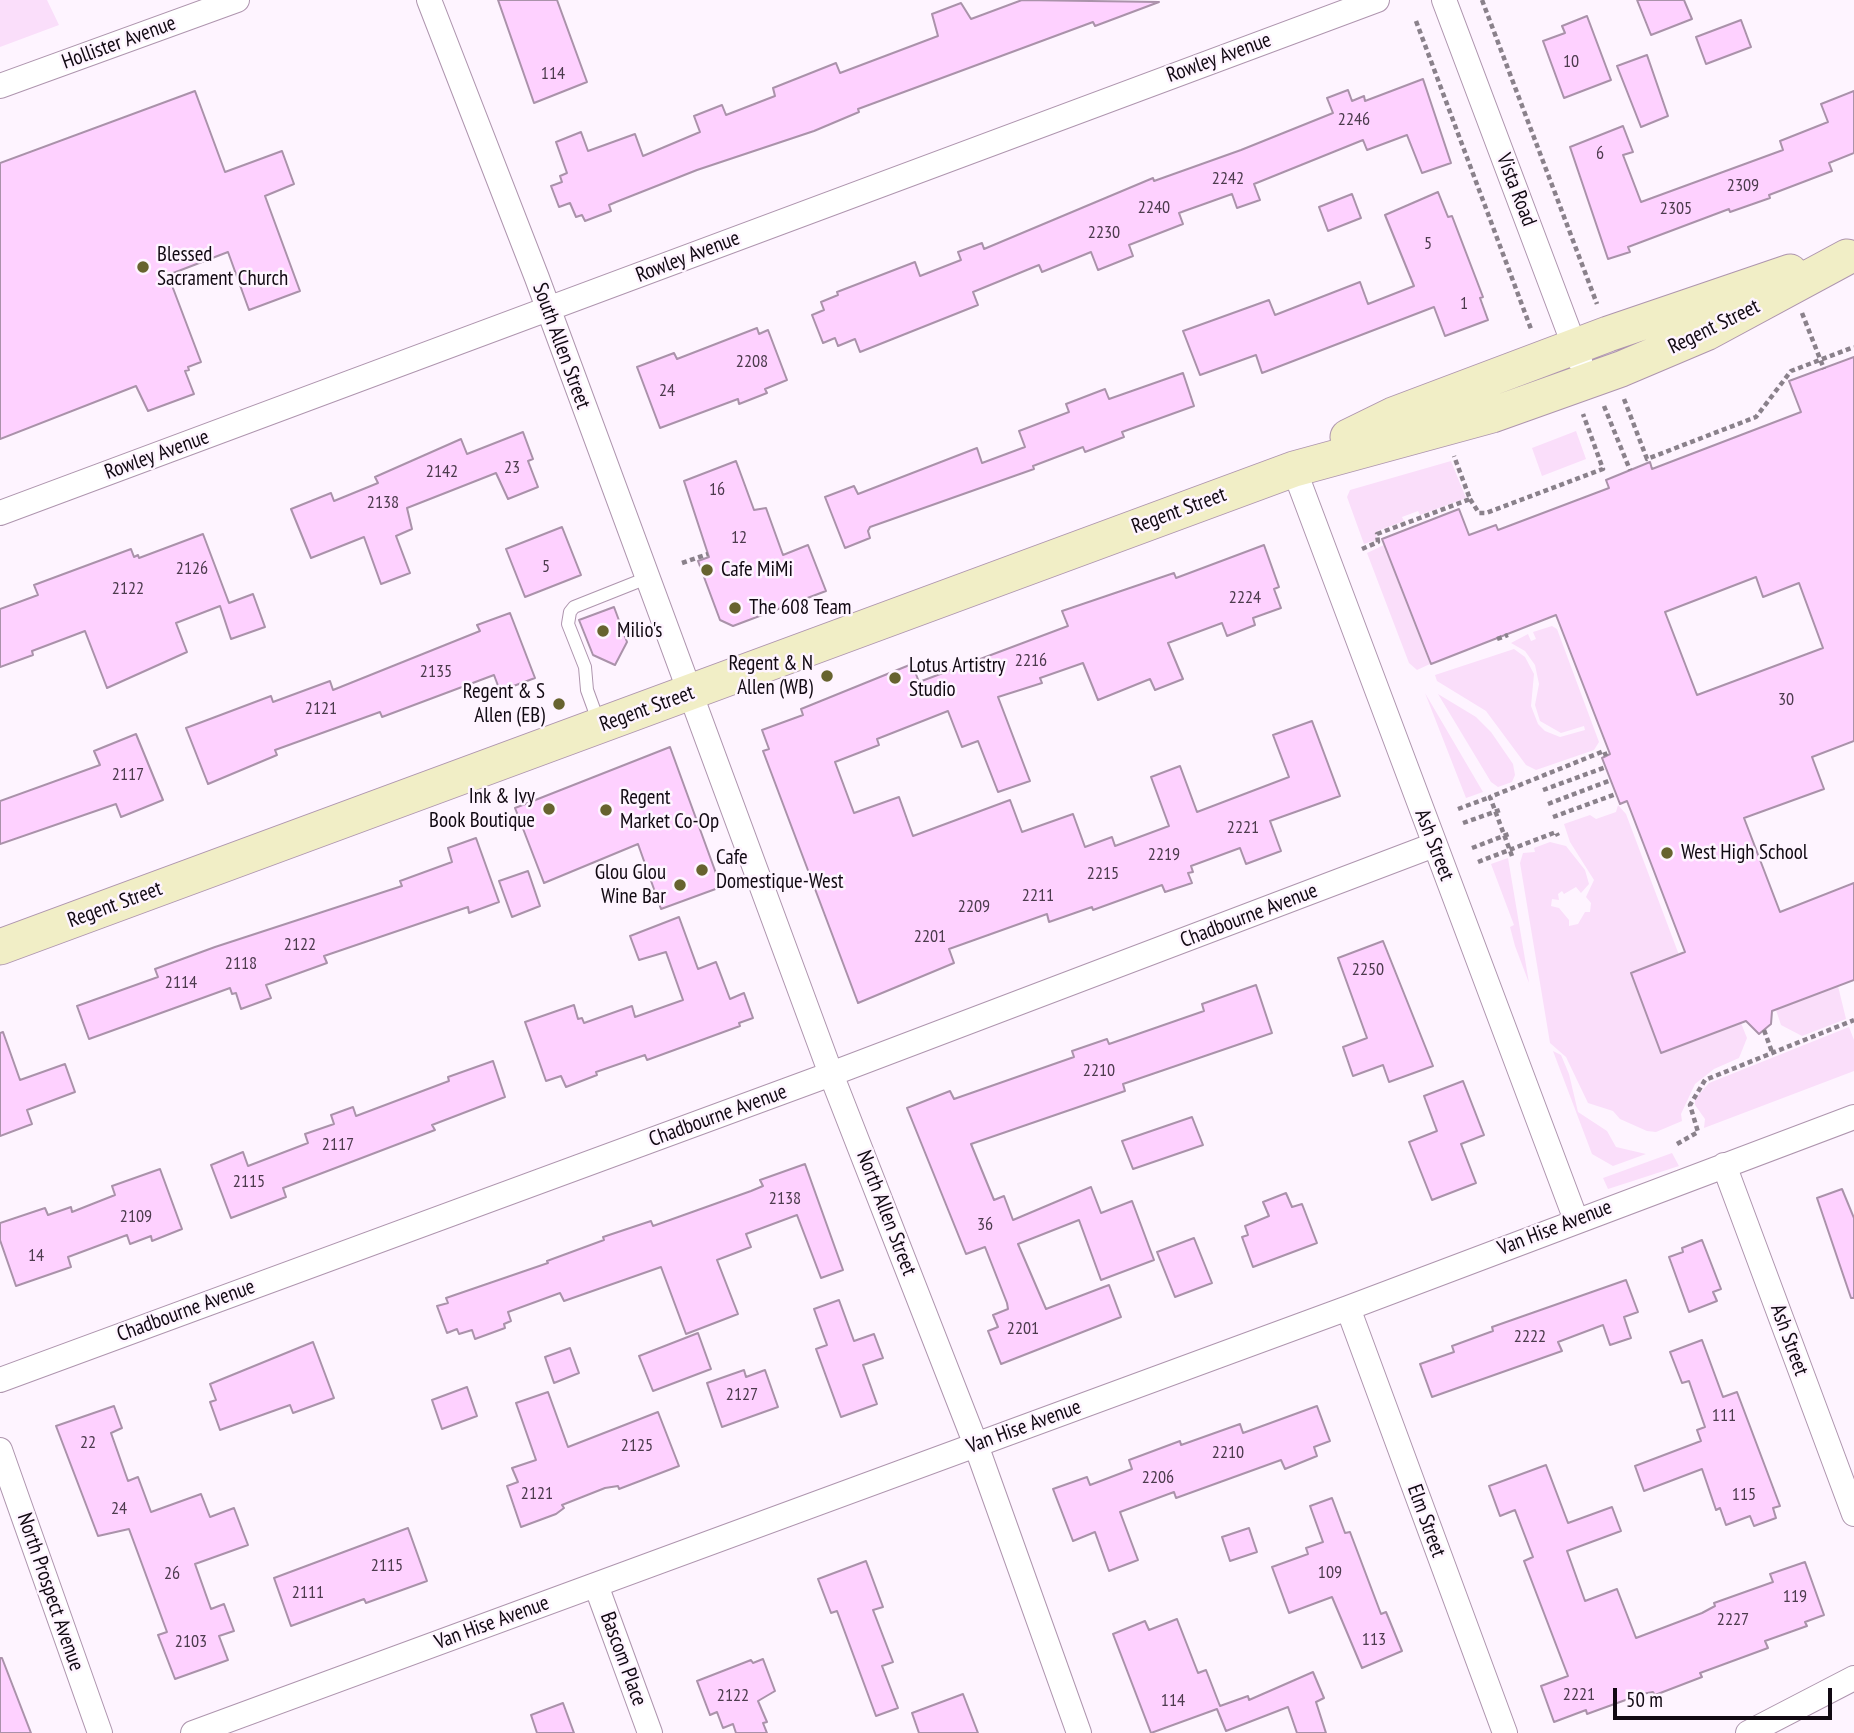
<!DOCTYPE html>
<html>
<head>
<meta charset="utf-8">
<style>
  body { margin:0 }
  #map { position:relative; width:1854px; height:1733px; overflow:hidden; background:#fef4ff; font-family:"PT Sans Narrow",sans-serif }
  canvas { display:block }
  .scale { position:absolute; left:1613px; top:1688px; width:219px; height:32px; box-sizing:border-box; border:4px solid #110912; border-top:0; padding-left:9px; font-size:21px; line-height:24px; white-space:nowrap; color:#110912; -webkit-text-stroke:5px #fef4ff; paint-order:stroke }
</style>
</head>
<body>
<div id="map">
<canvas width="1854" height="1733"></canvas>
<div class="scale">50 m</div>
</div>
<script>
const context = document.querySelector('canvas').getContext('2d');
context.lineJoin = 'round';
function paint(path, color) {
  context.fillStyle = color;
  context.fill(path, 'evenodd');
}
function poly(rows) {
  const path = new Path2D();
  for (const r of rows) {
    path.moveTo(r[0], r[1]);
    for (let i = 2; i < r.length; i += 2) path.lineTo(r[i], r[i + 1]);
  }
  return path;
}
function stroke(path, color, width, dash) {
  context.strokeStyle = color;
  context.lineWidth = width;
  context.lineCap = dash ? 'butt' : 'round';
  context.setLineDash(dash || []);
  context.stroke(path);
}
function label(font, color, halo, rows, align = 'center') {
  context.font = font + ' "PT Sans Narrow",sans-serif';
  context.lineWidth = 5;
  context.setLineDash([]);
  context.textBaseline = 'middle';
  context.strokeStyle = halo;
  context.fillStyle = color;
  for (const [text, x, y, turn = 0] of rows) {
    context.save();
    context.translate(x, y);
    context.rotate((+turn || 0) * Math.PI / 180);
    context.textAlign = isNaN(turn) ? turn : align;
    if (halo) context.strokeText(text, 0, 0);
    context.fillText(text, 0, 0);
    context.restore();
  }
}
const green = poly([
  [0,0,47,0,59,25,0,47],
  [1576,431,1586,459,1542,476,1532,448],
  [1451,461,1466,498,1420,515,1418,511,1402,517,1404,521,1377,531,1376,540,1364,544,1347,497,1350,490],
  [1384,545,1430,664,1417,670,1409,663,1367,553],
  [1552,626,1557,629,1599,742,1594,750,1536,770,1526,765,1486,711,1437,681,1435,675,1514,649,1525,657,1534,674,1531,706,1538,724,1545,731,1560,737,1585,730,1584,726,1561,733,1540,721,1535,705,1539,684,1535,665,1525,651,1511,643,1528,634,1531,641,1536,639,1533,632],
  [1425,693,1483,792,1466,798],
  [1438,694,1476,717,1491,732,1513,764,1515,775,1512,782,1498,787,1491,782],
  [1618,805,1626,814,1679,955,1631,973,1661,1053,1741,1023,1747,1038,1739,1058,1714,1069,1695,1084,1681,1114,1682,1121,1656,1132,1647,1131,1620,1119,1613,1111,1588,1103,1566,1057,1550,1043,1520,863,1523,853,1535,852,1534,848,1550,842,1566,846,1585,870,1589,884,1581,893,1576,887,1564,894,1562,891,1558,894,1559,900,1552,899,1551,906,1559,908,1569,920,1569,926,1578,924,1585,912,1590,912,1591,903,1586,897,1594,880,1570,842,1564,824,1590,815,1596,819,1616,812],
  [1508,858,1529,983,1515,946,1510,927,1514,925,1491,864],
  [1838,986,1846,1019,1802,1036,1781,1025,1776,1010],
  [1849,1027,1854,1040,1854,1071,1704,1128,1705,1119,1695,1105,1695,1099,1709,1083],
  [1553,1051,1561,1055,1569,1074,1578,1112,1607,1131,1616,1147,1646,1154,1613,1166,1592,1154],
  [1672,1153,1679,1166,1608,1189,1603,1178]
]);
const building = poly([
  [498,0,557,0,587,82,534,103,498,0],
  [1022,0,1159,2,1095,26,1093,22,858,109,859,112,814,131,697,170,616,202,609,205,611,211,585,221,582,215,576,217,570,203,559,207,551,186,562,182,560,176,567,173,556,142,581,132,588,151,635,134,643,156,700,132,694,116,722,105,726,115,775,96,773,88,836,63,840,73,938,36,932,14,961,3,971,19,1022,0],
  [1637,0,1684,0,1692,19,1651,35,1637,0],
  [1587,16,1611,80,1564,98,1543,41,1565,33,1562,26,1587,16],
  [1741,20,1751,47,1706,64,1696,37,1741,20],
  [1647,55,1668,116,1641,127,1617,66,1647,55],
  [1423,79,1451,163,1422,173,1407,135,1367,150,1363,140,1254,184,1260,200,1237,208,1232,194,1179,213,1183,224,1129,245,1133,256,1098,270,1091,252,1042,272,1039,265,973,292,978,305,860,352,855,339,838,346,835,338,823,343,812,315,824,310,821,302,838,295,837,292,915,262,920,276,961,260,958,252,982,243,984,249,1153,178,1154,181,1241,150,1333,113,1327,98,1348,90,1352,101,1364,96,1365,101,1423,79],
  [195,91,225,172,282,151,294,184,265,196,300,291,249,310,228,252,168,275,201,362,188,367,189,370,185,371,194,394,148,411,136,386,0,439,0,163,195,91],
  [1854,91,1854,153,1829,163,1832,171,1769,195,1770,198,1730,212,1729,209,1628,247,1630,252,1608,259,1570,147,1623,126,1633,152,1623,155,1641,202,1783,150,1780,141,1828,122,1821,104,1854,91],
  [1438,192,1448,217,1452,216,1483,297,1480,298,1488,320,1445,336,1434,307,1262,373,1256,355,1200,375,1183,331,1269,300,1275,315,1360,282,1368,304,1414,286,1385,215,1438,192],
  [1352,194,1361,218,1328,231,1319,207,1352,194],
  [757,328,759,334,768,330,787,380,765,389,767,393,739,404,738,399,660,428,637,367,674,353,677,359,757,328],
  [1854,357,1854,741,1812,757,1824,789,1744,818,1780,912,1854,883,1854,980,1772,1011,1771,1024,1759,1034,1746,1021,1661,1053,1631,973,1685,952,1627,801,1620,804,1602,758,1610,754,1556,615,1431,664,1382,539,1459,509,1469,535,1496,525,1498,530,1609,488,1606,480,1650,462,1652,469,1801,412,1789,381,1854,357],
  [1756,577,1763,597,1799,583,1823,648,1697,695,1665,612,1756,577],
  [1183,373,1194,406,1122,432,1124,437,1085,452,1083,447,1033,466,1034,469,870,527,868,531,870,538,845,548,825,497,854,486,858,494,977,448,982,463,1025,447,1019,431,1069,412,1066,404,1105,389,1109,399,1183,373],
  [523,432,533,459,528,461,538,487,508,499,496,473,407,508,412,529,396,536,410,573,381,584,364,537,311,558,291,509,331,493,334,501,378,483,375,477,461,439,467,454,523,432],
  [736,461,754,510,766,508,783,555,808,545,826,591,733,626,720,620,698,561,709,557,684,481,736,461],
  [562,527,581,575,525,597,506,549,562,527],
  [203,534,229,603,253,594,265,627,231,639,220,606,176,623,187,652,107,688,85,631,32,651,33,655,0,667,0,609,38,595,34,585,131,549,134,557,138,555,139,558,203,534],
  [1264,545,1279,587,1274,589,1281,608,1253,618,1255,625,1227,636,1222,623,1168,643,1183,679,1155,690,1150,679,1098,700,1083,663,1040,678,1042,683,998,697,1030,781,998,792,978,741,962,747,948,711,877,739,879,745,835,762,854,813,899,797,913,836,1010,800,1022,832,1073,814,1085,847,1112,837,1115,846,1169,826,1151,777,1180,766,1197,812,1289,777,1273,735,1312,721,1340,796,1270,821,1281,851,1246,864,1240,848,1191,866,1193,872,1188,873,1192,883,1165,892,1162,885,1093,910,1092,907,1049,922,1047,914,949,949,954,963,858,1003,763,751,769,749,762,730,803,715,801,709,912,664,919,682,1068,626,1062,611,1174,573,1176,578,1264,545],
  [614,607,627,642,615,665,593,655,579,620,614,607],
  [510,613,535,678,500,691,494,675,382,717,380,712,275,750,277,755,208,784,186,728,271,696,273,702,330,681,333,690,480,631,477,625,510,613],
  [136,734,163,800,121,817,116,804,0,844,0,801,100,765,94,751,136,734],
  [670,747,721,887,661,909,638,844,544,883,515,808,670,747],
  [476,838,499,902,469,913,468,907,324,956,327,963,266,985,271,998,241,1009,236,993,232,994,230,988,89,1039,77,1006,158,977,155,969,215,947,402,886,400,881,452,862,448,848,476,838],
  [528,871,540,906,512,917,499,881,528,871],
  [679,917,698,969,716,962,730,999,744,993,753,1018,739,1023,740,1026,647,1060,645,1055,596,1072,597,1075,566,1087,561,1076,546,1081,525,1022,574,1005,578,1019,582,1018,584,1023,632,1006,635,1017,683,1000,666,952,639,960,630,936,679,917],
  [1383,941,1433,1066,1389,1082,1383,1065,1353,1076,1343,1047,1367,1038,1338,958,1383,941],
  [1256,985,1272,1033,1123,1084,1125,1091,971,1144,994,1200,1004,1196,1013,1220,1091,1187,1101,1213,1132,1201,1154,1260,1101,1280,1079,1220,1018,1244,1046,1309,1109,1285,1121,1317,1001,1364,988,1331,998,1327,993,1315,1008,1309,1007,1303,985,1247,966,1254,907,1108,950,1091,954,1099,1074,1057,1072,1051,1107,1039,1109,1044,1204,1011,1202,1004,1256,985],
  [3,1032,20,1080,65,1064,75,1092,27,1110,32,1124,0,1136,0,1033,3,1032],
  [493,1061,505,1097,432,1125,435,1130,283,1188,286,1197,231,1218,211,1165,243,1152,248,1166,308,1143,305,1134,334,1124,331,1115,353,1107,356,1116,449,1081,448,1077,493,1061],
  [1463,1081,1484,1135,1461,1144,1476,1183,1432,1200,1409,1142,1437,1131,1424,1096,1463,1081],
  [1192,1117,1203,1145,1133,1169,1122,1141,1192,1117],
  [805,1164,843,1270,821,1278,797,1215,746,1234,751,1247,717,1260,738,1314,686,1334,661,1267,564,1301,560,1293,508,1312,511,1321,504,1324,505,1328,475,1339,472,1330,459,1334,457,1329,447,1333,437,1306,448,1303,446,1298,548,1263,547,1261,604,1240,603,1237,651,1221,653,1226,751,1191,763,1186,760,1180,805,1164],
  [160,1169,182,1229,152,1241,151,1236,130,1244,127,1235,68,1257,71,1267,16,1286,0,1240,0,1223,45,1208,48,1215,71,1207,72,1212,115,1195,112,1186,160,1169],
  [1842,1189,1854,1218,1854,1298,1851,1298,1817,1198,1842,1189],
  [1286,1193,1292,1207,1302,1204,1317,1243,1253,1267,1242,1237,1248,1235,1245,1226,1269,1216,1263,1202,1286,1193],
  [1194,1238,1212,1283,1175,1297,1157,1252,1194,1238],
  [1702,1240,1721,1289,1713,1292,1717,1301,1689,1312,1669,1257,1683,1252,1682,1248,1702,1240],
  [1626,1280,1638,1312,1624,1317,1631,1338,1610,1345,1603,1325,1558,1342,1562,1351,1432,1397,1420,1364,1454,1352,1452,1346,1493,1331,1492,1327,1626,1280],
  [839,1300,854,1341,874,1334,883,1358,863,1365,877,1404,841,1417,816,1349,827,1345,814,1309,839,1300],
  [698,1333,711,1369,653,1391,639,1356,698,1333],
  [1702,1340,1723,1397,1737,1392,1780,1506,1773,1508,1776,1518,1754,1526,1750,1516,1726,1525,1720,1508,1716,1510,1702,1469,1644,1491,1635,1466,1701,1441,1697,1430,1705,1427,1689,1381,1682,1383,1670,1352,1702,1340],
  [313,1342,334,1398,293,1413,290,1405,220,1430,210,1402,216,1400,210,1384,313,1342],
  [570,1348,579,1373,554,1383,545,1357,570,1348],
  [744,1370,746,1377,765,1370,778,1407,722,1427,707,1383,744,1370],
  [467,1387,477,1416,442,1429,432,1400,467,1387],
  [548,1392,568,1447,658,1412,679,1466,619,1489,618,1486,605,1488,562,1505,564,1508,556,1514,521,1527,507,1486,518,1482,512,1468,536,1460,516,1403,548,1392],
  [114,1406,122,1428,111,1433,128,1481,138,1477,151,1512,201,1494,210,1517,234,1508,248,1545,195,1564,211,1609,224,1604,234,1631,219,1636,228,1660,175,1679,158,1635,167,1632,129,1529,98,1536,56,1426,114,1406],
  [1317,1406,1330,1441,1314,1447,1317,1456,1285,1469,1281,1460,1176,1498,1174,1492,1120,1512,1138,1560,1109,1571,1095,1532,1073,1541,1053,1489,1087,1477,1090,1485,1132,1469,1129,1460,1180,1441,1181,1445,1240,1424,1243,1433,1317,1406],
  [1546,1465,1568,1523,1612,1507,1621,1531,1567,1551,1585,1601,1617,1589,1636,1638,1702,1613,1715,1606,1714,1603,1773,1582,1770,1574,1805,1562,1824,1615,1805,1622,1807,1626,1765,1641,1768,1648,1700,1673,1702,1677,1655,1695,1653,1692,1642,1694,1587,1714,1586,1710,1554,1722,1541,1686,1568,1676,1524,1561,1533,1557,1515,1510,1500,1516,1489,1486,1546,1465],
  [1332,1498,1345,1533,1350,1532,1381,1614,1386,1612,1402,1651,1362,1668,1332,1597,1289,1613,1272,1567,1308,1554,1306,1548,1323,1542,1310,1506,1332,1498],
  [408,1528,427,1581,366,1603,364,1599,291,1626,274,1578,408,1528],
  [1249,1528,1257,1552,1230,1561,1222,1537,1249,1528],
  [866,1561,883,1607,873,1610,893,1662,882,1666,898,1708,876,1716,837,1611,831,1613,818,1579,866,1561],
  [1177,1619,1198,1673,1206,1670,1220,1706,1248,1696,1249,1700,1313,1672,1324,1698,1316,1702,1326,1733,1297,1733,1288,1707,1226,1731,1217,1709,1151,1733,1113,1634,1145,1621,1149,1630,1177,1619],
  [0,1658,2,1658,31,1733,0,1733,0,1658],
  [763,1659,775,1691,758,1701,767,1722,763,1723,767,1733,736,1733,733,1724,723,1728,717,1712,710,1715,697,1681,751,1660,753,1663,763,1659],
  [963,1694,978,1733,919,1733,912,1713,963,1694],
  [563,1703,574,1733,537,1733,531,1715,563,1703]
]);
const path = poly([
  [1482,0,1597,304],
  [1416,21,1531,329],
  [1624,399,1647,459,1756,417,1791,371,1854,347],
  [1604,406,1630,470],
  [1470,499,1479,513,1486,513,1603,469,1583,414],
  [1362,549,1378,542,1377,534,1470,499,1454,456],
  [682,563,708,554],
  [1497,639,1508,635],
  [1543,790,1606,767],
  [1548,804,1611,780],
  [1458,809,1490,797],
  [1553,817,1616,794],
  [1463,823,1500,810],
  [1472,848,1509,834],
  [1512,856,1490,797,1604,751,1606,756],
  [1478,862,1556,832,1558,836],
  [1764,1030,1772,1052],
  [1677,1144,1698,1132,1690,1105,1705,1080,1854,1020]
]);
const lane = poly([
  [599,723,587,690,585,667,568,624,570,612,574,607,647,578]
]);
const street = poly([
  [429,0,537,278,831,1074,976,1445,1079,1733],
  [1444,0,1580,361],
  [0,86,237,0],
  [1294,469,1576,1220],
  [0,513,1377,0],
  [1724,1165,1854,1514],
  [1348,1308,1505,1733],
  [0,1380,831,1074,1434,845],
  [0,1450,100,1733],
  [596,1585,650,1733],
  [193,1733,1348,1308,1854,1117],
  [1748,1733,1854,1678]
]);
const secondary = poly([
  [1348,437,1393,415,1608,334,1790,272],
  [0,947,1294,469,1492,415,1621,369,1706,333,1847,257]
]);
const pathBridge = poly([
  [1802,313,1824,369]
]);
const markers = [
  [143,267,7,"#67632f"],
  [707,570,7,"#67632f"],
  [735,608,7,"#67632f"],
  [603,631,7,"#67632f"],
  [827,676,7,"#67632f"],
  [895,678,7,"#67632f"],
  [559,704,7,"#67632f"],
  [549,809,7,"#67632f"],
  [606,810,7,"#67632f"],
  [1667,853,7,"#67632f"],
  [702,870,7,"#67632f"],
  [680,885,7,"#67632f"]
];
const numberNames = [
  ["10",1571,62],
  ["114",553,74],
  ["2246",1354,120],
  ["6",1600,154],
  ["2242",1228,179],
  ["2309",1743,186],
  ["2240",1154,208],
  ["2305",1676,209],
  ["2230",1104,233],
  ["5",1428,244],
  ["1",1464,304],
  ["2208",752,362],
  ["24",667,391],
  ["23",512,468],
  ["2142",442,472],
  ["16",717,490],
  ["2138",383,503],
  ["12",739,538],
  ["5",546,567],
  ["2126",192,569],
  ["2122",128,589],
  ["2224",1245,598],
  ["2216",1031,661],
  ["2135",436,672],
  ["30",1786,700],
  ["2121",321,709],
  ["2117",128,775],
  ["2221",1243,828],
  ["2219",1164,855],
  ["2215",1103,874],
  ["2211",1038,896],
  ["2209",974,907],
  ["2201",930,937],
  ["2122",300,945],
  ["2118",241,964],
  ["2250",1368,970],
  ["2114",181,983],
  ["2210",1099,1071],
  ["2117",338,1145],
  ["2115",249,1182],
  ["2138",785,1199],
  ["2109",136,1217],
  ["36",985,1225],
  ["14",36,1256],
  ["2201",1023,1329],
  ["2222",1530,1337],
  ["2127",742,1395],
  ["111",1724,1416],
  ["22",88,1443],
  ["2125",637,1446],
  ["2210",1228,1453],
  ["2206",1158,1478],
  ["2121",537,1494],
  ["115",1744,1495],
  ["24",119,1509],
  ["2115",387,1566],
  ["109",1330,1573],
  ["26",172,1574],
  ["2111",308,1593],
  ["119",1795,1597],
  ["2227",1733,1620],
  ["113",1374,1640],
  ["2103",191,1642],
  ["2221",1579,1695],
  ["2122",733,1696],
  ["114",1173,1701]
];
const streetNames = [
  ["Hollister Avenue",119,43,-20],
  ["Rowley Avenue",1219,58,-20],
  ["Vista Road",1516,190,69],
  ["Rowley Avenue",688,257,-21],
  ["Regent Street",1714,327,-26],
  ["South Allen Street",561,346,70],
  ["Rowley Avenue",157,455,-20],
  ["Regent Street",1179,511,-20],
  ["Regent Street",647,709,-20],
  ["Ash Street",1434,845,69],
  ["Regent Street",115,905,-20],
  ["Chadbourne Avenue",1249,916,-21],
  ["Chadbourne Avenue",718,1116,-20],
  ["North Allen Street",886,1213,69],
  ["Van Hise Avenue",1555,1228,-21],
  ["Chadbourne Avenue",186,1311,-20],
  ["Ash Street",1789,1340,70],
  ["Van Hise Avenue",1024,1427,-20],
  ["Elm Street",1426,1521,70],
  ["North Prospect Avenue",50,1592,71],
  ["Van Hise Avenue",492,1623,-20],
  ["Bascom Place",623,1659,70]
];
const poiNames = [
  ["Blessed",157,255],
  ["Sacrament Church",157,279],
  ["Cafe MiMi",721,570],
  ["The 608 Team",749,608],
  ["Milio's",617,631],
  ["Regent & N",813,664,"right"],
  ["Allen (WB)",813,688,"right"],
  ["Lotus Artistry",909,666],
  ["Studio",909,690],
  ["Regent & S",545,692,"right"],
  ["Allen (EB)",545,716,"right"],
  ["Ink & Ivy",535,797,"right"],
  ["Book Boutique",535,821,"right"],
  ["Regent",620,798],
  ["Market Co-Op",620,822],
  ["West High School",1681,853],
  ["Cafe",716,858],
  ["Domestique-West",716,882],
  ["Glou Glou",666,873,"right"],
  ["Wine Bar",666,897,"right"]
];
paint(green, '#fadefa');
paint(building, '#fed1ff');
stroke(building, '#aa92aa', 2);
stroke(lane, '#ae95ae', 14);
stroke(street, '#ae95ae', 26);
stroke(secondary, '#ae95ae', 37);
stroke(path, '#8a818b', 4.5, [5, 3.5]);
stroke(lane, '#fff', 12);
stroke(street, '#fff', 24);
stroke(secondary, '#f1eec6', 35);
stroke(pathBridge, '#8a818b', 4.5, [5, 3.5]);
for (const [x, y, r, color] of markers) {
  const dot = new Path2D();
  dot.arc(x, y, r, 0, 2 * Math.PI);
  context.fillStyle = color;
  context.fill(dot);
  stroke(dot, '#fef4ff', 2.5);
}
label('18px', '#4c3b4d', null, numberNames);
label('21px', '#110912', '#fef4ff', streetNames);
label('21px', '#110912', '#fef4ff', poiNames, 'left');
</script>
</body>
</html>
